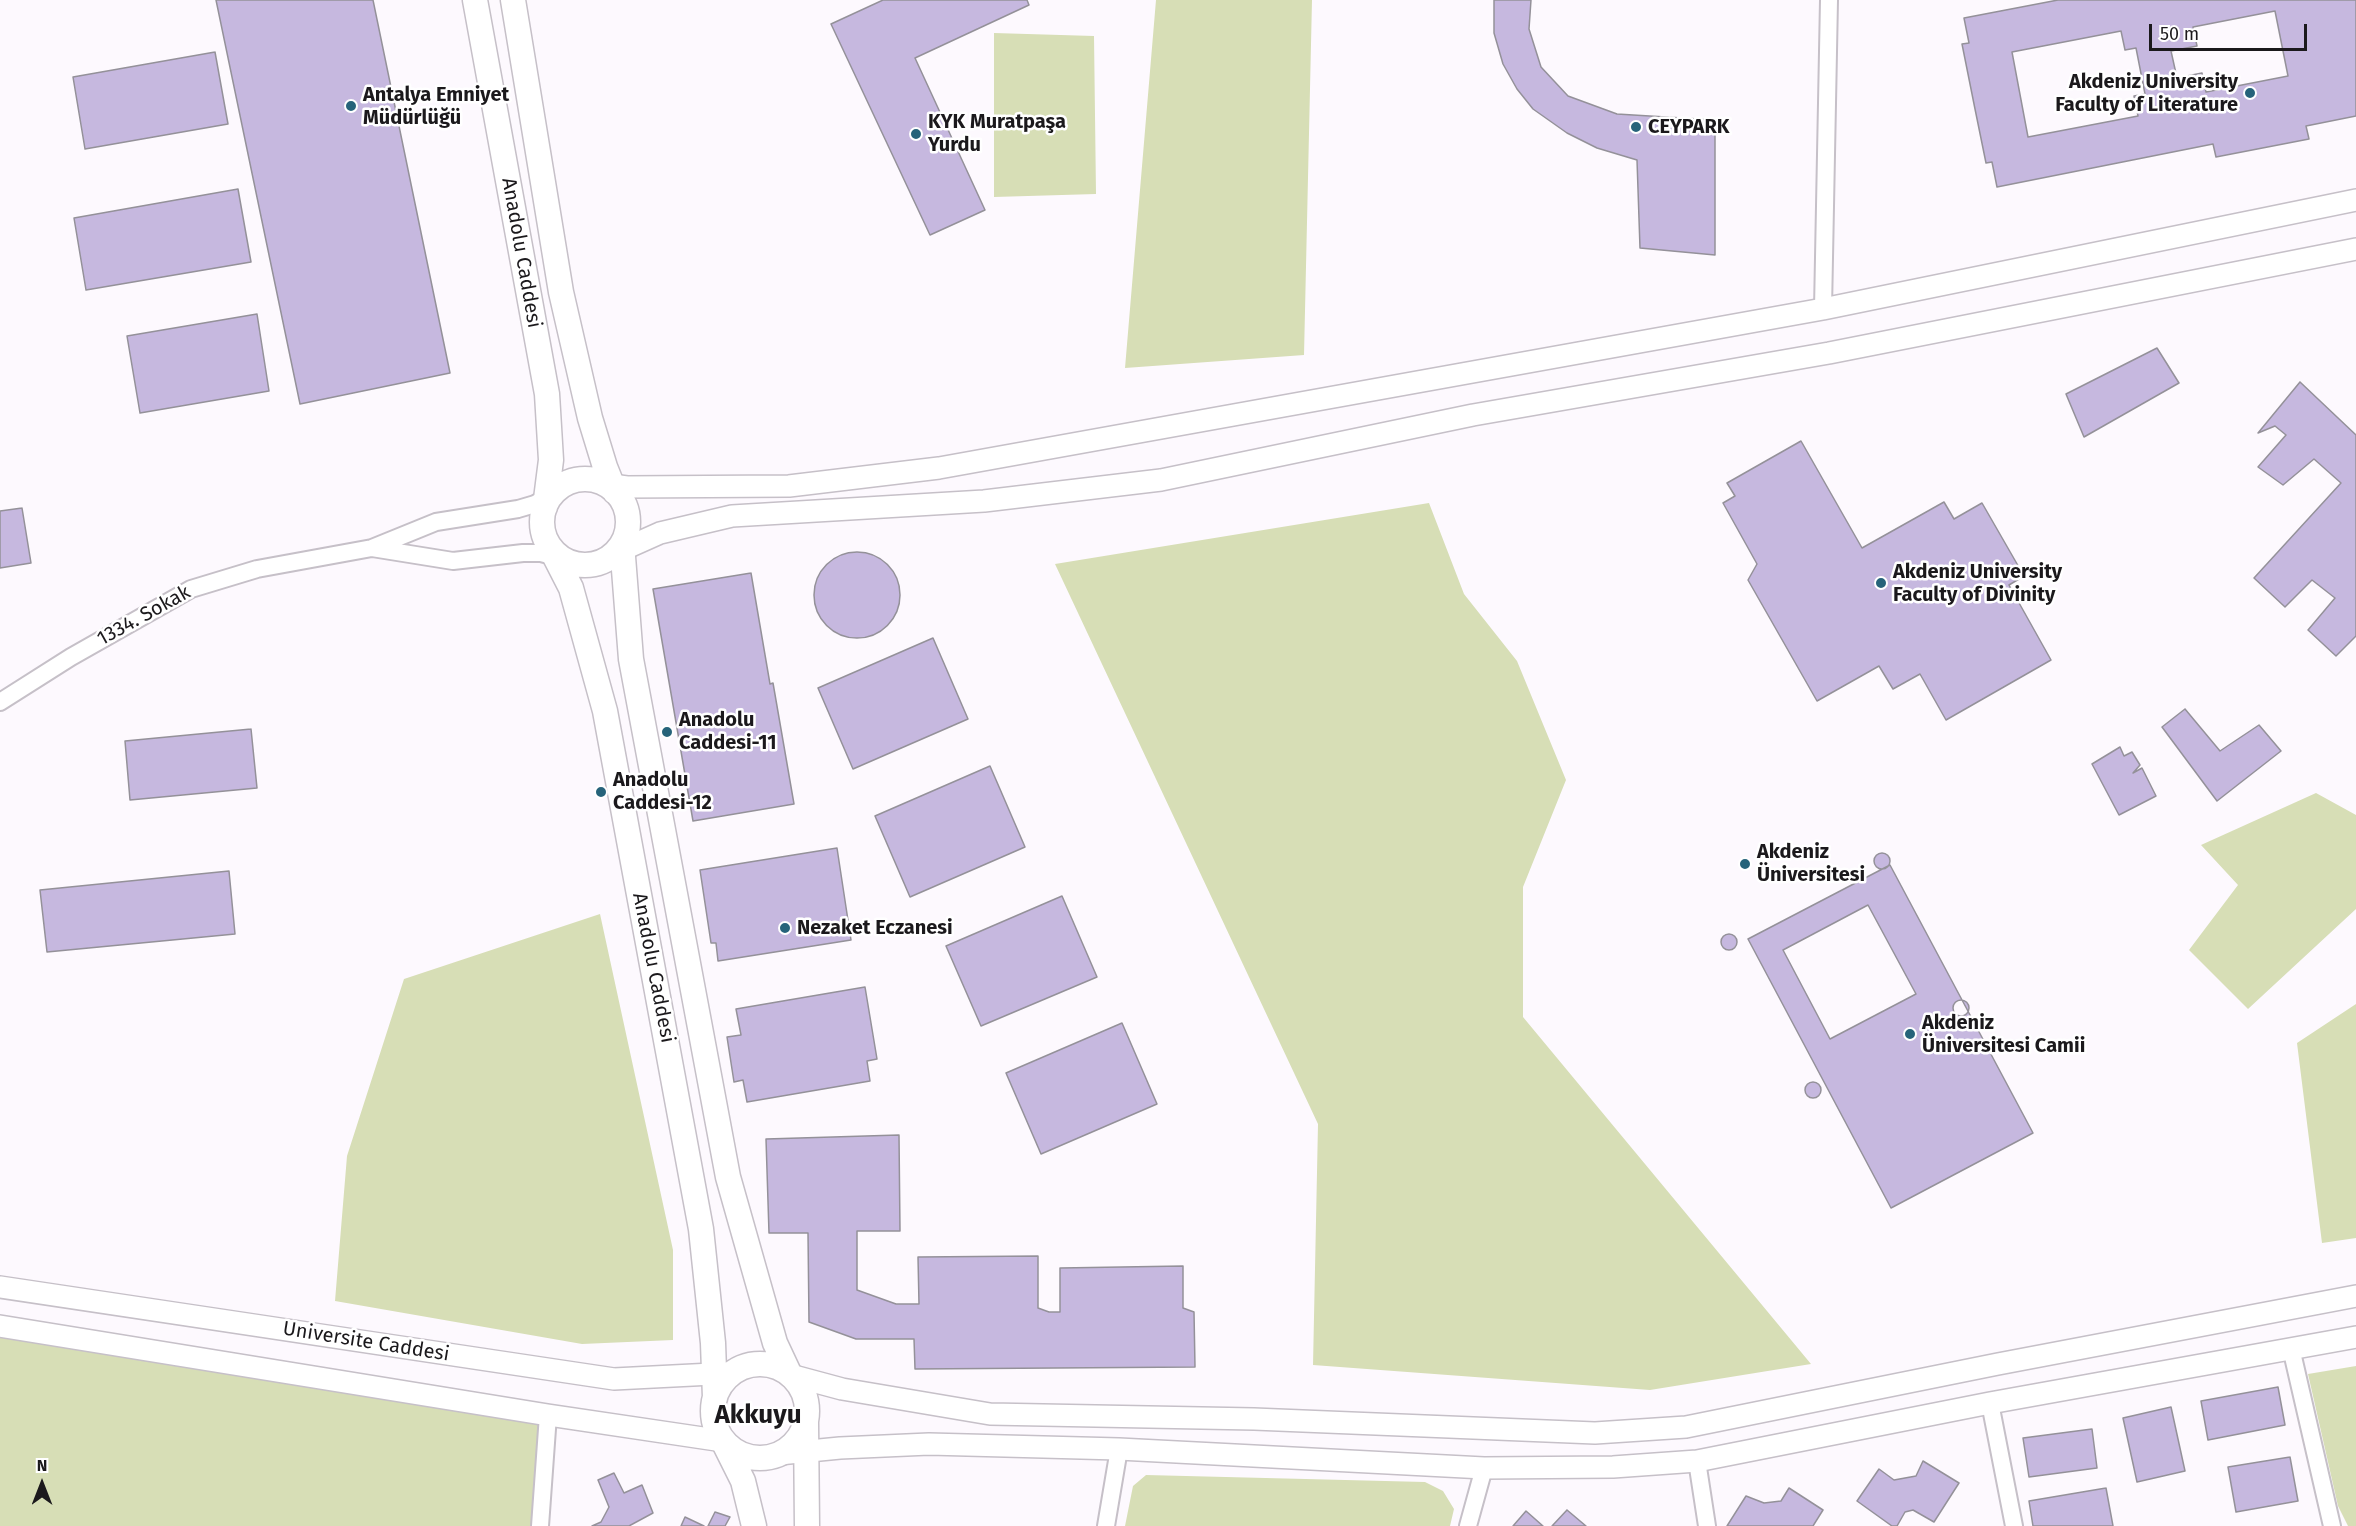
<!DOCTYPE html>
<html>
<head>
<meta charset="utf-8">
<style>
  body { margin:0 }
  #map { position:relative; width:2356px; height:1526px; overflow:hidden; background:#fdf9fe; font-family:"Fira Sans",sans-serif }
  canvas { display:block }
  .north { position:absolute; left:12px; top:1454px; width:60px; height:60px; -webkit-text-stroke:4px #fff; paint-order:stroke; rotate:0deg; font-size:16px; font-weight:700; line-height:24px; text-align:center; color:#1b191c }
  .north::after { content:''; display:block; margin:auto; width:21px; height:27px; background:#1b191c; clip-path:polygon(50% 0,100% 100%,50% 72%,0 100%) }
  .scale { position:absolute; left:2149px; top:24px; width:158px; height:27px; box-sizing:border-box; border:3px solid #1b191c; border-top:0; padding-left:8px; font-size:18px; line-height:21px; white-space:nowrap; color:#1b191c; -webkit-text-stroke:4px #fff; paint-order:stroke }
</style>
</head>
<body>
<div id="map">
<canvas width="2356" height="1526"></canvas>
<div class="north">N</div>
<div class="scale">50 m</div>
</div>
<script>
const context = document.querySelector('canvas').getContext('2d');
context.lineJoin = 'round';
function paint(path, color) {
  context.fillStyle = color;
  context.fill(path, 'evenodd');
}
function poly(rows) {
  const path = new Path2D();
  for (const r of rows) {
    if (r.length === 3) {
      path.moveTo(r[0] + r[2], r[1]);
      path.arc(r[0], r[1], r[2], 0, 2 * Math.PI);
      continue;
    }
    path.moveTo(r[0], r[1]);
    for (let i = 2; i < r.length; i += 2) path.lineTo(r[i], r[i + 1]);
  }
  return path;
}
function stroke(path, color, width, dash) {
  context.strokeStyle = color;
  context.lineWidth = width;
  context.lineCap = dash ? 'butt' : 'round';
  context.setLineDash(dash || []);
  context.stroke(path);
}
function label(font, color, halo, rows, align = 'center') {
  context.font = font + ' "Fira Sans",sans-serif';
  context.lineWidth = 5;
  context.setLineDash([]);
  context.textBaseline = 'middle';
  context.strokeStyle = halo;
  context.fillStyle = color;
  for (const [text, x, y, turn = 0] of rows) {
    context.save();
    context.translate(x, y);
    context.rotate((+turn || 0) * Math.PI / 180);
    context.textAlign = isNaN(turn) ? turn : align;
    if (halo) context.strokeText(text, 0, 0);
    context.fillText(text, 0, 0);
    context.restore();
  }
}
const green = poly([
  [1156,0,1312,0,1304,355,1125,368],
  [994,33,1094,36,1096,194,994,197],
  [1429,503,1464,594,1517,661,1566,780,1523,887,1523,1017,1811,1364,1650,1390,1313,1365,1318,1124,1055,564],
  [2316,793,2356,815,2356,909,2248,1009,2189,950,2238,885,2201,845],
  [600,914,673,1250,673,1340,582,1344,335,1301,347,1156,404,979],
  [2356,1004,2356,1238,2322,1243,2297,1043],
  [0,1326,548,1415,541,1526,0,1526],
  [2356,1366,2356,1526,2348,1526,2338,1506,2308,1374],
  [1146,1475,1425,1482,1443,1491,1454,1509,1450,1526,1125,1526,1133,1486]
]);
const building = poly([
  [216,0,373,0,450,373,300,404,216,0],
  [883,0,1027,0,1029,5,915,58,985,210,930,235,831,24,883,0],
  [1494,0,1531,0,1529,29,1541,67,1568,96,1617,114,1715,120,1715,255,1640,248,1637,160,1597,148,1567,133,1533,109,1517,89,1503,64,1494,33,1494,0],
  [2058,0,2356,0,2356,116,2306,126,2309,139,2216,157,2213,144,1997,187,1992,162,1986,163,1975,109,1962,44,1969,43,1964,18,2058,0],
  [2275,11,2288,76,2206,92,2202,73,2177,78,2171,51,2197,46,2193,27,2275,11],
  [2121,31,2125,50,2136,48,2145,94,2134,96,2138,116,2028,137,2012,52,2121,31],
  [215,52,228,124,85,149,73,77,215,52],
  [238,189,251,262,86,290,74,218,238,189],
  [257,314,269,391,140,413,127,336,257,314],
  [2157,348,2179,383,2084,437,2066,394,2157,348],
  [2300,382,2356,435,2356,636,2336,656,2308,630,2335,598,2312,580,2285,607,2254,578,2341,483,2314,459,2283,485,2258,467,2286,435,2275,426,2258,433,2300,382],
  [1801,441,1862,548,1944,502,1954,519,1982,503,2024,576,2009,585,2051,660,1946,720,1920,674,1893,689,1879,666,1817,701,1748,580,1757,564,1723,503,1735,496,1727,483,1801,441],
  [22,508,31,563,0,568,0,511,22,508],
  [857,595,43],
  [751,573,770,684,773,683,794,804,693,821,653,589,751,573],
  [933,638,968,719,853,769,818,688,933,638],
  [2185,709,2220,751,2259,725,2281,751,2217,801,2162,727,2185,709],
  [251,729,257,788,130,800,125,741,251,729],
  [2120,747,2124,756,2132,752,2140,765,2133,773,2142,768,2156,796,2119,815,2092,764,2120,747],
  [990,766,1025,847,910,897,875,816,990,766],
  [837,848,851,940,718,961,716,943,711,943,700,870,837,848],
  [1882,861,8],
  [1890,865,2033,1133,1891,1208,1748,939,1890,865],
  [1868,905,1916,994,1830,1039,1783,950,1868,905],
  [229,871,235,934,47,952,40,890,229,871],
  [1062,896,1097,977,981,1026,946,946,1062,896],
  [1729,942,8],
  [865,987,877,1059,867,1061,870,1081,747,1102,743,1080,734,1082,727,1037,741,1035,736,1009,865,987],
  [1961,1008,8],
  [1122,1023,1157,1104,1041,1154,1006,1073,1122,1023],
  [1813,1090,8],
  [899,1135,900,1231,857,1231,857,1290,896,1304,919,1304,918,1257,1038,1256,1038,1308,1049,1312,1060,1312,1060,1268,1183,1266,1183,1308,1194,1312,1195,1367,915,1369,914,1339,856,1339,809,1322,808,1233,769,1233,766,1139,899,1135],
  [2278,1387,2285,1425,2208,1440,2201,1401,2278,1387],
  [2171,1407,2185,1471,2137,1482,2123,1418,2171,1407],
  [2092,1429,2097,1468,2029,1477,2023,1438,2092,1429],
  [2290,1457,2298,1501,2236,1512,2228,1467,2290,1457],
  [1923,1461,1959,1483,1934,1522,1913,1510,1905,1512,1897,1526,1892,1526,1857,1501,1879,1469,1894,1480,1916,1476,1923,1461],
  [614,1473,624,1493,642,1485,653,1513,629,1526,592,1526,601,1522,609,1507,598,1480,614,1473],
  [1789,1488,1823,1510,1813,1526,1727,1526,1746,1496,1764,1503,1781,1501,1789,1488],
  [2106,1488,2113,1526,2033,1526,2029,1501,2106,1488],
  [1567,1510,1586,1526,1552,1526,1567,1510],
  [1526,1511,1543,1526,1513,1526,1526,1511],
  [715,1512,730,1517,725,1526,708,1526,715,1512],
  [685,1517,704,1526,681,1526,685,1517]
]);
const minor = poly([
  [1823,309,1829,0],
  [372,548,453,561,523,553,541,553,560,558],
  [0,702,71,657,191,589,257,569,372,548,436,522,518,509,535,504,551,495],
  [2291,1348,2332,1526],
  [1990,1403,2014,1526],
  [1697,1461,1707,1526],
  [540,1526,548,1415],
  [1106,1526,1119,1449],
  [1468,1526,1484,1468]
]);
const tertiary = poly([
  [604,484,627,487,789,486,939,468,1823,309,2356,200],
  [613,554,660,533,732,516,984,501,1161,480,1473,415,1829,353,2356,249],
  [0,1287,614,1379,732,1373],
  [0,1326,548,1415,723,1441],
  [790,1375,842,1389,990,1414,1254,1419,1595,1433,1686,1427,1998,1364,2356,1296],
  [779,1454,840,1448,929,1444,1119,1449,1484,1468,1613,1467,1697,1461,1990,1403,2356,1337]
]);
const secondary = poly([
  [475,0,547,394,551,460,545,507],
  [513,0,561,292,590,418,605,467,615,492],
  [585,522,43],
  [622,544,631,659,728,1177,775,1343,790,1375],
  [550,547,571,588,605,711,701,1229,713,1343,715,1398],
  [760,1411,47],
  [806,1423,807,1526],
  [724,1443,743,1481,754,1526]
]);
const markers = [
  [2250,93,6,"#26637a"],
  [351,106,6,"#26637a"],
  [1636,127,6,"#26637a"],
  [916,134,6,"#26637a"],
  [1881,583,6,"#26637a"],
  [667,732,6,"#26637a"],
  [601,792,6,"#26637a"],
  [1745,864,6,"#26637a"],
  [785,928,6,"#26637a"],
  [1910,1034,6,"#26637a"]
];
const poiNames = [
  ["Akdeniz University",2238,82,"right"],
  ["Faculty of Literature",2238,105,"right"],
  ["Antalya Emniyet",363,95],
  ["Müdürlüğü",363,118],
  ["KYK Muratpaşa",928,122],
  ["Yurdu",928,145],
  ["CEYPARK",1648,127],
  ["Akdeniz University",1893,572],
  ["Faculty of Divinity",1893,595],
  ["Anadolu",679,720],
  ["Caddesi-11",679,743],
  ["Anadolu",613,780],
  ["Caddesi-12",613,803],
  ["Akdeniz",1757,852],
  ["Üniversitesi",1757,875],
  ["Nezaket Eczanesi",797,928],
  ["Akdeniz",1922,1023],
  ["Üniversitesi Camii",1922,1046]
];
const streetNames = [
  ["Anadolu Caddesi",521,253,80],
  ["1334. Sokak",144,616,-29],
  ["Anadolu Caddesi",653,968,79],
  ["Universite Caddesi",366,1342,9]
];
const districtNames = [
  ["Akkuyu",758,1416]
];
paint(green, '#d7deb6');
paint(building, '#c6b8df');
stroke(building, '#949199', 1.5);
stroke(minor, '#c6c0c8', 20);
stroke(tertiary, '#c6c0c8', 24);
stroke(secondary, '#c6c0c8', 27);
stroke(minor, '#fff', 16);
stroke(tertiary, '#fff', 21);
stroke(secondary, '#fff', 24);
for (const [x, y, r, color] of markers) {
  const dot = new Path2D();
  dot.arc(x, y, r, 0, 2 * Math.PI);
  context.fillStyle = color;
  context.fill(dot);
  stroke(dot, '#fff', 2);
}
label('bold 20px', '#1b191c', '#fff', poiNames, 'left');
label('20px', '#1b191c', '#fff', streetNames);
label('bold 26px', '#1b191c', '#fff', districtNames);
</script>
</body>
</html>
